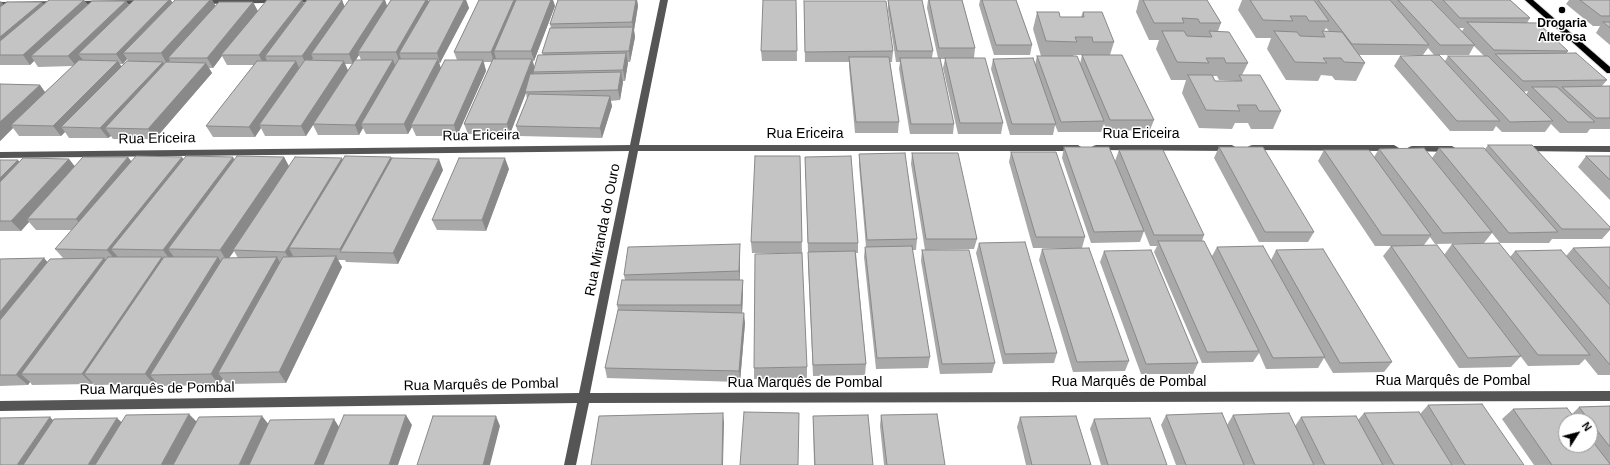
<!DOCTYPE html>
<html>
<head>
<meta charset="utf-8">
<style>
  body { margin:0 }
  #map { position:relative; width:1610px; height:465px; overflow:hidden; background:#fff; font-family:Helvetica,sans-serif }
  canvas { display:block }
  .north { position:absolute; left:1558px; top:413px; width:40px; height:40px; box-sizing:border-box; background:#fff; border:1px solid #999; border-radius:50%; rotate:54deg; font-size:11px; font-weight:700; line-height:16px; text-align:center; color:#000 }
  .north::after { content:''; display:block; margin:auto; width:14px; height:18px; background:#000; clip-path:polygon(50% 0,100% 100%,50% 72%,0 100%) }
</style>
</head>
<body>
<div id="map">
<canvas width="1610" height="465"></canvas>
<div class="north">N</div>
</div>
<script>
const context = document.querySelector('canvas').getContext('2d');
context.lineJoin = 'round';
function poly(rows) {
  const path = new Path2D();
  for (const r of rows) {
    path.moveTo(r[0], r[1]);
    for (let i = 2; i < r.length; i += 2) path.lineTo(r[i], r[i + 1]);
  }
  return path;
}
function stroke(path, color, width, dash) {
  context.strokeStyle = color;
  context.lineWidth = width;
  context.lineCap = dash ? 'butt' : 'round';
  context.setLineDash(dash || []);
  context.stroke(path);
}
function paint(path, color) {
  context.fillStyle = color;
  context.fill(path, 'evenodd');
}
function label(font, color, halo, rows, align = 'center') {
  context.font = font + ' Helvetica,sans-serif';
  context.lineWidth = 3;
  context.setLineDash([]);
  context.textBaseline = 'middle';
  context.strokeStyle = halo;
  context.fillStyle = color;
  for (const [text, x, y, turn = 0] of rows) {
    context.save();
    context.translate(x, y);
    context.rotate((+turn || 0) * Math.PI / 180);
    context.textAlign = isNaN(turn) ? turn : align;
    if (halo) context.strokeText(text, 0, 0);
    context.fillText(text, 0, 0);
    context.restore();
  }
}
const minor = poly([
  [145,0,148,2,144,4,74,5,70,3,74,1,145,0],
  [197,0,336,0,332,2,200,4,196,2,197,0],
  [660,0,668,0,639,145,1078,145,1083,148,1078,151,638,151,590,393,1610,391,1610,401,589,403,576,465,564,465,577,403,0,411,0,401,579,393,629,151,0,158,0,152,630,145,660,0],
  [58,1,62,3,61,5,0,6,0,2,58,1],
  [1096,145,1232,145,1237,148,1232,151,1093,150,1091,148,1093,146,1096,145],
  [1252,145,1394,145,1399,148,1394,151,1249,150,1247,148,1249,146,1252,145],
  [1412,146,1452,146,1457,149,1452,152,1409,151,1407,149,1409,147,1412,146],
  [1522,146,1610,146,1610,152,1519,151,1517,149,1519,147,1522,146]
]);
const major = poly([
  [1525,0,1533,0,1610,67,1610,73,1607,73,1525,0]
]);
const wall = poly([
  [49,0,84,0,87,4,126,1,129,5,212,0,215,6,253,2,258,11,302,0,304,4,342,0,344,6,385,0,387,6,391,0,428,0,429,1,430,0,466,0,469,8,440,63,439,63,441,68,457,60,454,52,479,0,553,0,555,6,534,61,533,61,534,68,543,55,542,53,551,28,550,24,558,0,637,0,638,6,634,30,635,37,630,62,628,62,625,81,622,81,623,82,620,100,610,101,612,106,602,138,519,136,516,126,527,99,526,93,510,134,468,134,464,124,492,62,484,62,486,71,457,136,416,136,412,127,408,134,366,134,363,128,359,135,318,135,313,125,306,136,265,136,261,128,255,137,213,137,206,126,254,65,227,65,222,56,213,68,209,68,212,73,155,139,113,139,111,136,108,138,69,138,65,132,61,136,19,136,13,128,0,141,0,84,40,85,45,92,73,66,38,67,34,61,30,65,0,65,0,1,3,5,43,4],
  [359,55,361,60,356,60],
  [127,59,128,61,121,66,120,64,123,64],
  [345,64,352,64,348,70],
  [796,0,797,61,762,61,761,51],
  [888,0,933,51,932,58,938,58,927,8,928,0,962,0,975,48,974,58,1003,123,1001,134,958,134,943,68,945,59,940,59,954,124,953,134,910,134,899,69,900,62,896,62,888,10],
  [980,0,1016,0,1032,45,1030,55,994,55,979,5],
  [1139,0,1207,0,1221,23,1218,31,1248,63,1242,75,1281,111,1273,129,1251,129,1248,123,1235,123,1232,129,1199,128,1182,93,1186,80,1171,80,1156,49,1159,40,1149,40,1136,12],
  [1213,76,1217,76,1219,80,1236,81,1215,81],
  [1242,0,1510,0,1530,18,1527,23,1568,51,1566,54,1607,80,1602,86,1610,86,1610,129,1590,129,1587,133,1560,133,1551,124,1545,132,1502,132,1496,126,1493,131,1450,131,1394,66,1400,56,1445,61,1448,56,1484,56,1474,46,1469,55,1434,55,1428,48,1423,55,1359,55,1365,63,1356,81,1335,80,1332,76,1321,75,1318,81,1286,80,1267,49,1271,38,1256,38,1238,10],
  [1326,28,1329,31,1324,31],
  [1459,28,1464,28,1462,31],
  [1528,91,1526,95,1523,92],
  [1569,0,1610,0,1610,45,1596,33,1600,26,1593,26,1566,4],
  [804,1,893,51,892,62,890,62,899,122,898,133,855,133,849,67,849,62,805,62],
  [1037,12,1060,17,1081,17,1083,12,1114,42,1110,55,1154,120,1150,130,1107,131,1104,124,1101,132,1058,132,1055,125,1053,135,1010,135,991,69,993,59,1035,65,1037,56,1041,56,1033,29],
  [1074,55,1087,55,1082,55,1080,64,1073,56],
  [1488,145,1610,227,1610,230,1602,239,1552,239,1549,243,1500,243,1492,233,1484,243,1435,244,1430,237,1424,245,1521,356,1511,367,1459,368,1383,256,1391,246,1375,246,1318,161,1324,150,1374,157,1379,149,1432,158,1439,148,1485,149],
  [1064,147,1115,161,1119,150,1204,235,1202,241,1212,256,1217,247,1271,260,1276,250,1392,362,1384,372,1333,373,1324,358,1318,368,1266,369,1259,353,1253,362,1202,363,1154,252,1157,246,1150,246,1144,231,1140,242,1091,243,1062,158],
  [1219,147,1314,232,1308,242,1259,242,1214,158],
  [1011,152,1085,237,1082,248,1033,248,1009,162],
  [912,153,977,239,974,249,925,250,911,164],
  [859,154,917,239,916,250,912,250,930,357,928,368,876,369,864,257,865,247,866,247,859,165],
  [800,156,802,253,752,253,751,242],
  [1586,156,1610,156,1610,200,1578,167],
  [128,157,131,161,184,159,235,160,284,157,289,167,342,158,342,160,391,157,392,158,443,170,398,264,346,262,345,260,338,260,342,267,286,383,227,384,223,379,219,385,159,386,156,382,154,384,94,385,93,383,92,384,32,385,30,382,28,385,0,386,0,259,44,258,47,262,63,258,55,249,72,230,36,230,29,222,21,231,0,231,0,160,19,162,69,159,74,166],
  [234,251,238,258,229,258],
  [805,157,858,243,858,253,856,253,866,364,865,375,813,376,808,263,808,252],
  [509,169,486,231,437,230,432,220],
  [979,243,1057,353,1054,363,1003,364,976,253],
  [1452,244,1510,257,1515,251,1566,256,1573,248,1610,247,1610,375,1598,375,1585,359,1579,365,1528,366,1444,255],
  [1042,249,1129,361,1125,371,1073,372,1039,260],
  [922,250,995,363,992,373,940,374,921,261],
  [1104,251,1198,363,1193,374,1141,374,1100,262],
  [740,254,740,280,743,280,743,291,742,313,745,323,740,382,607,378,605,368,618,310,617,305,625,280,624,275],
  [807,367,807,378,754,379,754,368],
  [1428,405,1524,465,1244,465,1227,425,1233,415,1295,426,1301,417,1358,420,1364,413,1420,414],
  [1610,406,1610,465,1534,465,1502,419,1513,409,1572,414,1579,407],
  [1566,421,1590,421,1590,445],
  [881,415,945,465,884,465,880,426],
  [1166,415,1244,465,1176,465,1161,425],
  [813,416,873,465,814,465],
  [1020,417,1091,465,1026,465,1017,427],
  [1094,419,1167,465,1101,465,1090,429]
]);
const shadedWall = poly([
  [84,0,91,10,31,56,34,61,30,65,23,55],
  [169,0,171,0,176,9,123,53,127,59,123,64,116,54],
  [210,0,212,0,217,8,168,58,170,60,167,64,161,53],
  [302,0,307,10,265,56,267,61,264,65,259,55],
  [342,0,346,10,311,54,313,58,307,66,302,56],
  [384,0,385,0,388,9,358,52,359,55,353,64,349,54],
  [426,0,428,0,431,7,399,53,401,59,400,63,396,52],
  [464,0,466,0,469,8,440,63,437,53],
  [514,0,516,0,494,51,496,59,494,62,491,52],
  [551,0,553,0,555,6,534,61,531,51],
  [636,0,637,0,638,6,634,30,635,37,630,62,629,51,633,29,632,22],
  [1,1,8,11,0,18,0,2],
  [126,1,133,11,78,54,83,60,76,66,68,56],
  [42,2,49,12,0,54,0,37],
  [253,2,258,12,221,55,222,56,213,68,207,58],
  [626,53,628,63,625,81,623,70],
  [438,59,441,69,411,125,412,127,408,134,404,124],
  [532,59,535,69,510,134,507,124],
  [393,60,397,70,361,124,363,128,359,135,355,125],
  [483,60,486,71,457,136,454,125],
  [118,61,124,71,61,127,65,132,61,136,53,126],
  [296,61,301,72,259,125,261,128,255,137,249,127],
  [344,61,348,71,313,124,313,125,306,136,301,126],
  [163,62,169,72,105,128,111,136,108,138,100,128],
  [206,63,212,73,155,139,148,129],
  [621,72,623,82,620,100,618,90],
  [40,85,47,95,11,125,13,128,0,141,0,122],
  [610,96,612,106,602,138,600,128],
  [128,157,136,168,85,230,76,219],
  [182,157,189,168,111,249,118,257,116,261,107,250],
  [233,157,239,168,168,249,174,257,171,261,163,250],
  [284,157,290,168,233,250,234,251,227,261,220,250],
  [391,157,396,167,342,252,340,249],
  [342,158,347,169,289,248,294,258,291,262,285,252],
  [505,158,509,169,486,231,482,220],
  [69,159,77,169,27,219,29,222,21,231,11,221],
  [439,159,443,170,398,264,393,253],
  [18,160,27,171,0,199,0,178],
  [740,244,740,282,739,271],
  [336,256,342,267,286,383,279,372],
  [162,257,170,268,84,374,93,383,92,384,82,374],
  [218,257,225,268,150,375,156,382,154,384,145,374],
  [277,257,283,268,218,373,223,379,219,385,211,374],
  [44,258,53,269,0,336,0,312],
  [104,258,113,269,21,374,30,382,28,385,16,375],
  [743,280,743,291,742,316,741,305],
  [744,313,745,323,740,382,739,371],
  [723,413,724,423,723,465,722,465],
  [189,414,199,424,176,465,161,465],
  [406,415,412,425,398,465,389,465],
  [262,416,270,426,252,465,239,465],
  [496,416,500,426,490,465,483,465],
  [50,417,61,428,36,465,17,465],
  [117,418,128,428,105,465,88,465],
  [334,419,341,430,326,465,314,465]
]);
const building = poly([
  [49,0,84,0,23,55,0,55,0,41,49,0],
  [134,0,169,0,116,54,78,54,134,0],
  [175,0,210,0,161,53,123,53,175,0],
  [267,0,302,0,259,55,221,55,267,0],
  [307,0,342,0,302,56,265,56,307,0],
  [349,0,384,0,349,54,311,54,349,0],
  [391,0,426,0,396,52,358,52,391,0],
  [430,0,464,0,437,53,399,53,430,0],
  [479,0,514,0,491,52,454,52,479,0],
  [516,0,551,0,531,51,494,51,516,0],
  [558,0,636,0,632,22,550,24,558,0],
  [763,0,796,0,797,51,761,51,763,0],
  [888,0,922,0,933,51,897,51,888,0],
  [929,0,962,0,975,48,939,48,929,0],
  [982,0,1016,0,1032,45,996,45,982,0],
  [1143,0,1207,0,1221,23,1200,23,1198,19,1182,18,1184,23,1154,23,1143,0],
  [1250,0,1314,0,1329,21,1309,21,1306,16,1290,16,1293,21,1263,20,1250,0],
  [1318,0,1390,0,1429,45,1352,44,1318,0],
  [1398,0,1431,0,1475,45,1440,45,1398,0],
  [1443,0,1510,0,1530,18,1460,18,1443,0],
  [1580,0,1610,0,1610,16,1601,16,1580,0],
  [92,1,126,1,68,56,31,56,92,1],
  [804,1,886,1,893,51,805,52,804,1],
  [7,2,42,2,0,37,0,7,7,2],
  [219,2,253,2,207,58,168,58,219,2],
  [1037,12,1059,12,1060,17,1084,17,1083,12,1102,12,1114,42,1093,42,1092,37,1075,37,1077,42,1046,41,1037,12],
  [1467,22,1538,23,1568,51,1494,50,1467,22],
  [1603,22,1610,22,1610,28,1603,22],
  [633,27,629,51,542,53,550,28,633,27],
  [1162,31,1184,31,1187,36,1212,37,1209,31,1229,32,1248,63,1226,63,1224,58,1206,58,1209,63,1177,62,1162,31],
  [1274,31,1297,32,1300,36,1325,37,1322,31,1342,32,1365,63,1344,62,1341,58,1323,58,1327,63,1295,62,1274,31],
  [626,53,623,70,533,72,538,55,626,53],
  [1576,53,1607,80,1523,81,1495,54,1576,53],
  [1082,55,1122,55,1154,120,1110,120,1082,55],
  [1439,55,1500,121,1457,121,1400,56,1439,55],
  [1037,56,1077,56,1104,121,1061,122,1037,56],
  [1448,56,1488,56,1553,121,1510,122,1448,56],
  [849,57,889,57,899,122,856,122,849,57],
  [900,58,940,58,954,124,911,124,900,58],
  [945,58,985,58,1003,123,960,123,945,58],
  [1033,58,1056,124,1012,124,993,59,1033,58],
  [399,59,438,59,404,124,361,124,399,59],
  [493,59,532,59,507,124,464,124,493,59],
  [79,60,118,61,53,126,11,125,79,60],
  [305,60,344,61,301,126,259,125,305,60],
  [355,60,393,60,355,125,313,124,355,60],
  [445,60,483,60,454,125,411,125,445,60],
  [127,61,163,62,100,128,61,127,127,61],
  [257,61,296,61,249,127,206,126,257,61],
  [166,62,206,63,148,129,105,128,166,62],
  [621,72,618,90,525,92,530,74,621,72],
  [1188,75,1212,75,1215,81,1242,81,1239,75,1260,75,1281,111,1259,111,1256,105,1237,105,1240,111,1206,110,1188,75],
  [0,84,40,85,0,122,0,84],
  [1610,86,1610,118,1596,118,1562,87,1610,86],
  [1532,87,1557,87,1595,122,1568,122,1532,87],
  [529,94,610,96,600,128,516,126,529,94],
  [1488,145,1532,145,1610,227,1610,229,1562,229,1488,145],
  [1064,147,1109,147,1144,231,1094,232,1064,147],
  [1219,147,1263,147,1314,232,1265,232,1219,147],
  [1424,148,1492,232,1443,233,1379,149,1424,148],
  [1439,148,1484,148,1558,232,1509,233,1439,148],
  [1119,150,1163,150,1204,235,1154,235,1119,150],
  [1324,150,1369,150,1431,235,1382,235,1324,150],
  [1011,152,1056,152,1085,237,1036,237,1011,152],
  [905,153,917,239,867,240,859,154,905,153],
  [912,153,958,153,977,239,926,239,912,153],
  [136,156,182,157,107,250,55,249,136,156],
  [186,156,233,157,163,250,111,249,186,156],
  [237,156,284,157,220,250,168,249,237,156],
  [345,156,391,157,340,249,289,248,345,156],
  [755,156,800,156,802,242,751,242,755,156],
  [851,156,858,243,808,243,805,157,851,156],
  [1586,156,1610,156,1610,180,1586,156],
  [83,157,128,157,76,219,27,219,83,157],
  [295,157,342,158,285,252,233,250,295,157],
  [23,158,69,159,11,221,0,221,0,182,23,158],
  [392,158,439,159,393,253,340,252,392,158],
  [459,158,505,158,482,220,432,220,459,158],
  [0,160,18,160,0,178,0,160],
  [1158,241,1204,241,1259,351,1207,352,1158,241],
  [1025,242,1057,353,1005,354,979,243,1025,242],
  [1499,243,1590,355,1538,355,1452,244,1499,243],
  [740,244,739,271,624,275,628,247,740,244],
  [1437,245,1521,356,1468,358,1391,246,1437,245],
  [912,246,930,357,877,358,865,247,912,246],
  [1263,246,1325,357,1273,358,1217,247,1263,246],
  [1610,247,1610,289,1573,248,1610,247],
  [1089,248,1129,361,1077,362,1042,249,1089,248],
  [1323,249,1392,362,1340,363,1276,250,1323,249],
  [922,250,969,250,995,363,942,364,922,250],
  [1151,250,1198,363,1146,364,1104,251,1151,250],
  [1561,250,1610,305,1610,365,1515,251,1561,250],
  [855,251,866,364,813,365,808,252,855,251],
  [802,253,807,367,754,368,755,254,802,253],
  [336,256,279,372,218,373,283,257,336,256],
  [108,257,162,257,82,374,21,374,108,257],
  [164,257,218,257,145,374,84,374,164,257],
  [277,257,211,374,150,375,223,258,277,257],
  [44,258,0,312,0,259,44,258],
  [104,258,16,375,0,375,0,320,50,259,104,258],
  [622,280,743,280,741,305,617,305,622,280],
  [618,310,744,313,739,371,605,368,618,310],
  [1482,404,1524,465,1465,465,1428,405,1482,404],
  [1610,406,1610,447,1579,407,1610,406],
  [1567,408,1577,421,1566,421,1566,445,1590,445,1590,438,1610,464,1610,465,1552,465,1513,409,1567,408],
  [744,412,799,413,798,465,740,465,744,412],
  [1419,412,1452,465,1394,465,1364,413,1419,412],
  [723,413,722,465,591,465,599,416,723,413],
  [1222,413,1244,465,1186,465,1166,415,1222,413],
  [1289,413,1314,465,1255,465,1233,415,1289,413],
  [189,414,161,465,95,465,126,415,189,414],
  [937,414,945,465,887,465,881,415,937,414],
  [344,415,406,415,389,465,323,465,344,415],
  [868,415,873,465,815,465,813,416,868,415],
  [262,416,239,465,173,465,199,417,262,416],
  [433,416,496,416,483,465,417,465,433,416],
  [1076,416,1091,465,1032,465,1020,417,1076,416],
  [1356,416,1383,465,1325,465,1301,417,1356,416],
  [50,417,17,465,0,465,0,418,50,417],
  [117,418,88,465,23,465,54,419,117,418],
  [1150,418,1167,465,1108,465,1094,419,1150,418],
  [334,419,314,465,249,465,270,420,334,419]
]);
const markers = [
  [1562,10,4,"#000"]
];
const farPoinames = [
  ["Drogaria",1562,24],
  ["Alterosa",1562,38]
];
const streetNames = [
  ["Rua Ericeira",805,134],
  ["Rua Ericeira",1141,134],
  ["Rua Ericeira",481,136,-1],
  ["Rua Ericeira",157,139,-1],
  ["Rua Miranda do Ouro",603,230,-79],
  ["Rua Marquês de Pombal",1453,381],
  ["Rua Marquês de Pombal",1129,382],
  ["Rua Marquês de Pombal",805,383],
  ["Rua Marquês de Pombal",481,385,-1],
  ["Rua Marquês de Pombal",157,389,-1]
];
stroke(major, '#dbdbdb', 2);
paint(minor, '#555');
paint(major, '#000');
paint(wall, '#a9a9a9');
paint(shadedWall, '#898989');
paint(building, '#c4c4c4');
stroke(building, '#898989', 1);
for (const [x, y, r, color] of markers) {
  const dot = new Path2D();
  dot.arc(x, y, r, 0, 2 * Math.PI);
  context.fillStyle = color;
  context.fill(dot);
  stroke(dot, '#fff', 1.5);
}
label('bold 12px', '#000', '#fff', farPoinames);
label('14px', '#000', '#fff', streetNames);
</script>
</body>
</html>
